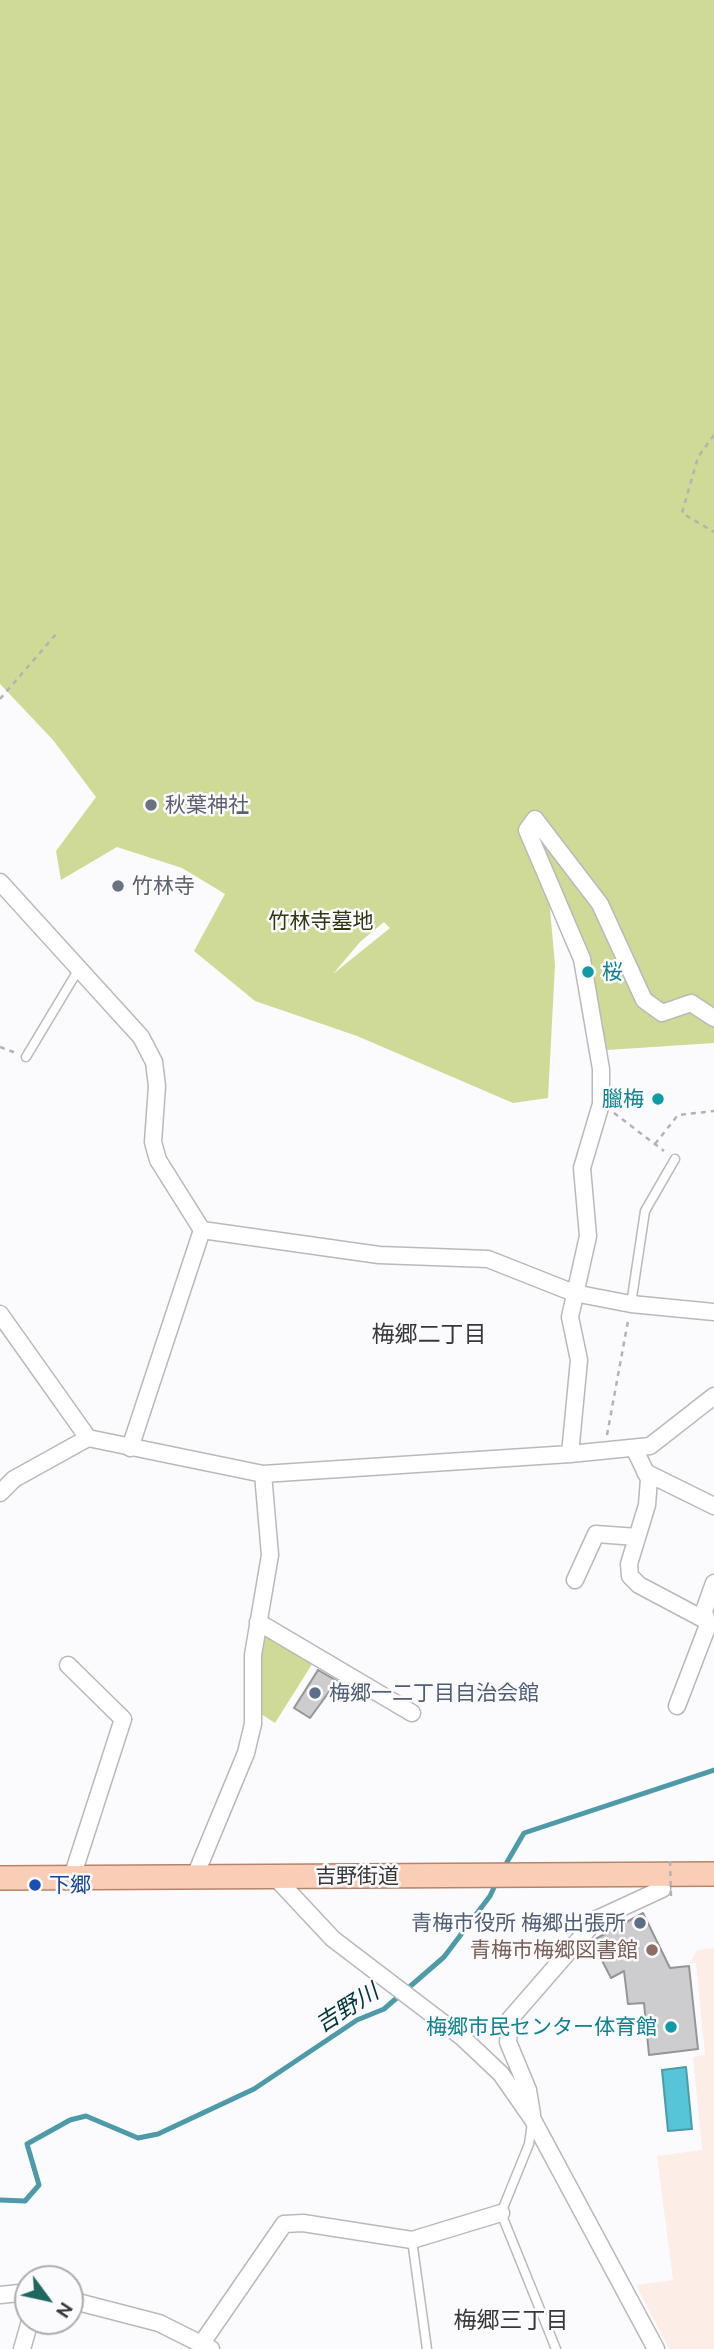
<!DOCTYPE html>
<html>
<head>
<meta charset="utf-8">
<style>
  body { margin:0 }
  #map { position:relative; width:714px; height:2349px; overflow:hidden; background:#fbfbfe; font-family:Ubuntu,sans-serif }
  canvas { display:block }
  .north { position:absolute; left:14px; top:2265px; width:70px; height:70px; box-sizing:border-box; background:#fbfbfe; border:2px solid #adadaf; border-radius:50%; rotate:123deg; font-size:19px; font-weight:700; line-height:28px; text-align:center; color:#383839 }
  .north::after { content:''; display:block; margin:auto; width:24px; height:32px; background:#1e6860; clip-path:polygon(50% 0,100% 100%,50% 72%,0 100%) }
</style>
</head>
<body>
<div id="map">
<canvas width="714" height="2349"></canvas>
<div class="north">N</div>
</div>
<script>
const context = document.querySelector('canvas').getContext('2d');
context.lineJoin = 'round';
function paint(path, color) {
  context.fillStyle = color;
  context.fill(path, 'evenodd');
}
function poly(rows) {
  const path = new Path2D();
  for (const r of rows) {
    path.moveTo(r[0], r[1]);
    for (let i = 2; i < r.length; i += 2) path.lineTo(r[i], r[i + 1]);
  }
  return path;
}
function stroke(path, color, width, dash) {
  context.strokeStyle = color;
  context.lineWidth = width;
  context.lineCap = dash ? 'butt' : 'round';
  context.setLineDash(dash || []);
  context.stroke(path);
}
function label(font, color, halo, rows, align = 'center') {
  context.font = font + ' Ubuntu,"Noto Sans JP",sans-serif';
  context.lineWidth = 5;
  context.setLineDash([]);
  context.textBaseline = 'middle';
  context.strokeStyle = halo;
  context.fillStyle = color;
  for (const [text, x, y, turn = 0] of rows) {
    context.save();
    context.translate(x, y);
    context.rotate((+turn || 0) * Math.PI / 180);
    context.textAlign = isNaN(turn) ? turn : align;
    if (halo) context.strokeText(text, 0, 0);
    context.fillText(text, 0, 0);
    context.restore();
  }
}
const education = poly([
  [714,1948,714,2349,669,2349,636,2285,673,2280,657,2156,702,2150,693,2057,705,2055,696,1963,690,1963,697,1950]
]);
const green = poly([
  [0,0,714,0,714,1043,607,1050,547,876,555,965,548,1098,513,1103,357,1036,255,1001,194,951,225,894,182,868,117,847,61,880,56,851,96,797,53,740,0,684],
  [384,922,390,928,333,974,360,942],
  [268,1633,314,1661,275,1723,261,1714,257,1665,262,1636]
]);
const water = poly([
  [686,2067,692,2129,668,2131,662,2070,686,2067]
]);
const stream = poly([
  [503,1869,524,1833,714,1770],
  [0,2200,25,2201,39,2185,27,2144,70,2120,86,2116,138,2138,158,2134,254,2089,357,2020,384,2009,444,1957,490,1896,497,1881]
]);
const building = poly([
  [318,1670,337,1681,310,1718,294,1708,318,1670],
  [643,1913,670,1968,689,1966,698,2049,649,2055,644,2003,628,2004,624,1971,611,1978,592,1941,643,1913]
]);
const path = poly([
  [714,435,698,457,682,513,714,532],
  [0,699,57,633],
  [0,1047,16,1053],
  [614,1113,664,1151],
  [655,1144,678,1115,714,1111],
  [607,1435,628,1321]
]);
const lane = poly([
  [26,1057,80,967],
  [631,1304,645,1211,675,1159],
  [532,2123,529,2144,501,2213,556,2349],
  [412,2240,427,2349]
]);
const street = poly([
  [0,882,141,1037,154,1062,157,1086,153,1142,158,1160,202,1230],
  [0,1314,88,1438],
  [130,1448,202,1230,379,1255,488,1259,574,1293,631,1304,714,1312],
  [634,1448,649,1479,647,1505,629,1564,630,1576,639,1585,705,1620],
  [570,1454,579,1360,570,1317,588,1236,582,1168,601,1104,601,1069,582,959,527,830,535,819,600,904,644,1000,662,1013,691,1003,714,1018],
  [645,1472,714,1506],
  [0,1493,14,1479,88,1438,263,1474,570,1454,650,1446,714,1396],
  [575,1580,596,1534,637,1537],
  [258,1622,412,1713],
  [68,1665,123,1719,72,1877],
  [677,1706,708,1625,704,1611,714,1583],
  [195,1876,246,1753,253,1724,253,1655,270,1555,263,1474],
  [274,1876,333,1939,463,2038,501,2074,533,2120,656,2349],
  [532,2114,528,2090,508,2042,510,2019,597,1919,662,1889,661,1875],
  [0,2295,28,2292],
  [70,2300,159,2323,211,2349],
  [202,2343,284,2224,303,2223,412,2240,501,2213],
  [22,2349,30,2321]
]);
const primary = poly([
  [0,1878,714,1874]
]);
const pathBridge = poly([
  [670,1861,671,1897]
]);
const markers = [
  [151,805,7,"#6b7280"],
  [118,886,7,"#6b7280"],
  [588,972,7,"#0f9aa8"],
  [658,1099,7,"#0f9aa8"],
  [315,1693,7,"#5c6f8a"],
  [35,1885,7,"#1a4fb4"],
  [640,1923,7,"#5c6f8a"],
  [652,1950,7,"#8d6e63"],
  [671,2027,7,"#0f9aa8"]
];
const worshipNames = [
  ["秋葉神社",165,805],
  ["竹林寺",132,886]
];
const parkNames = [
  ["竹林寺墓地",321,921]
];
const cultureNames = [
  ["桜",602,972,"left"],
  ["臘梅",644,1099],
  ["梅郷市民センター体育館",657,2027]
];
const serviceNames = [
  ["梅郷一二丁目自治会館",329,1693],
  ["青梅市役所 梅郷出張所",626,1923,"right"]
];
const streetNames = [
  ["吉野街道",357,1876]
];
const transitNames = [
  ["下郷",49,1885]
];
const educationNames = [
  ["青梅市梅郷図書館",638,1950]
];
const neighbourhoodNames = [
  ["梅郷二丁目",429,1334],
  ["梅郷三丁目",511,2320]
];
const waterNames = [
  ["吉野川",347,2008,-32]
];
paint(education, '#fceee7');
paint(green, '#cfda96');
paint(water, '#56c5d7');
stroke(water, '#4d9ba8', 2);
stroke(stream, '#4d9ba8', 5);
paint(building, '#cdcccf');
stroke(building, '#959598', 2);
stroke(lane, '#b9b9bc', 11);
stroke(street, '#b9b9bc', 19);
stroke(primary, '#b4846b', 26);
stroke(path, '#b3b3b5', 2.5, [5, 5]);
stroke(lane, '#fff', 8);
stroke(street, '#fff', 16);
stroke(primary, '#faceb6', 23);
stroke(pathBridge, '#b3b3b5', 2.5, [5, 5]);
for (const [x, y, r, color] of markers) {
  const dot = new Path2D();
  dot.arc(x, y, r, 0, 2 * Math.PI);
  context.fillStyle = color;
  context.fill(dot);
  stroke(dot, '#fbfbfe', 2.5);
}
label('21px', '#5b616d', '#fbfbfe', worshipNames, 'left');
label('21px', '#313613', '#fbfbfe', parkNames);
label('21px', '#0d838f', '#fbfbfe', cultureNames, 'right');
label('21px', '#4e5e75', '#fbfbfe', serviceNames, 'left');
label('21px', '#383839', '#fbfbfe', streetNames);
label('21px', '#164399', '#fbfbfe', transitNames, 'left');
label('21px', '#785e54', '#fbfbfe', educationNames, 'right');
label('23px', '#383839', '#fbfbfe', neighbourhoodNames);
label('italic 23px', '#00373f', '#fbfbfe', waterNames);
</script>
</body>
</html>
